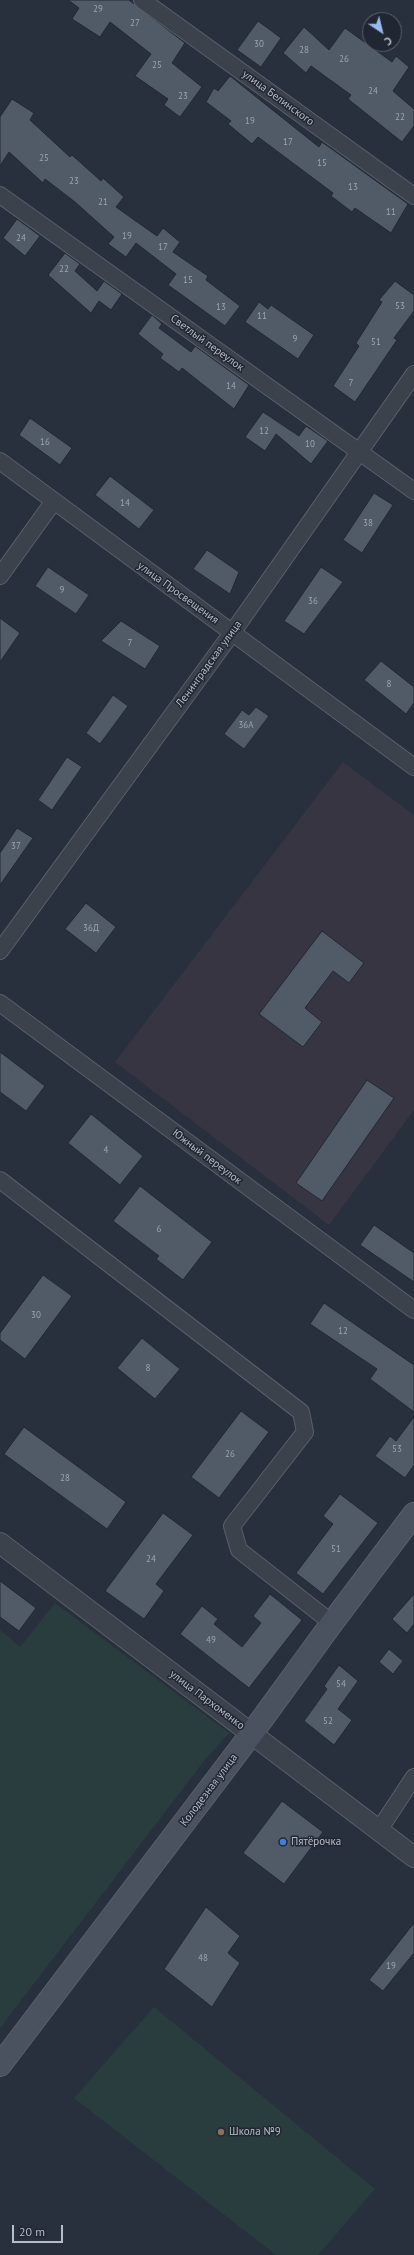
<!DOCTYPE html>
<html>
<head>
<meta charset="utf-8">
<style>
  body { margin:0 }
  #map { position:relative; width:414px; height:2255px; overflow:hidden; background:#27303c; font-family:"PT Sans",sans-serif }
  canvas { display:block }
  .north { position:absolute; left:362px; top:12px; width:40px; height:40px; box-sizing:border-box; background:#202732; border:1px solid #5c636e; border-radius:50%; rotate:145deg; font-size:11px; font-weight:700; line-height:16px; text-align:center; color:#b7bdc7 }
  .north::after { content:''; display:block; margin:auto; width:14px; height:18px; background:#97b9ec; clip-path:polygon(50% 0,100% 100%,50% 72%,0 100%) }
  .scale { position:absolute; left:12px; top:2225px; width:51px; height:18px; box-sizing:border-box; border:2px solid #b7bdc7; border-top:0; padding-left:5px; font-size:12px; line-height:14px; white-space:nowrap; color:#b7bdc7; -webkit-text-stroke:3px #202732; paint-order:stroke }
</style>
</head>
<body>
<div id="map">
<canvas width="414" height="2255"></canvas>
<div class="north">С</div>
<div class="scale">20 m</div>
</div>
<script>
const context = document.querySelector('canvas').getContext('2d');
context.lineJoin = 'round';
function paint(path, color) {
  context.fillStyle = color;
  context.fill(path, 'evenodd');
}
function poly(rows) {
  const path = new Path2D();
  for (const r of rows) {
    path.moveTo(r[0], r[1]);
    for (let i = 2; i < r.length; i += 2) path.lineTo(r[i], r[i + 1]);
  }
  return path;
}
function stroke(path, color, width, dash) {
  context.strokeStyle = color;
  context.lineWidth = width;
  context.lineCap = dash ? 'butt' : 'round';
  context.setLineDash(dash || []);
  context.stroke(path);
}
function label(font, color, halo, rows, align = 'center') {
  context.font = font + ' "PT Sans",sans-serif';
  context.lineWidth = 3;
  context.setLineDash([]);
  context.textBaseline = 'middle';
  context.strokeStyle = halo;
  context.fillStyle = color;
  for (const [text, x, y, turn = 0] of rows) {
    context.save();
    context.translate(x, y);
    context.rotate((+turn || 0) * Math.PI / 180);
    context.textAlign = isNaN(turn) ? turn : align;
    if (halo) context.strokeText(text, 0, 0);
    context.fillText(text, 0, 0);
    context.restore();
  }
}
const medical = poly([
  [343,762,414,815,414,1110,329,1225,115,1062]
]);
const green = poly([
  [55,1603,229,1733,204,1761,0,2028,0,1630,20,1647],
  [154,2007,375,2189,318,2255,276,2255,74,2098]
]);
const building = poly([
  [68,0,129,0,185,43,172,63,202,87,180,117,164,105,168,99,135,76,151,54,110,22,100,37,72,19,79,8,68,0],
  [258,21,281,38,261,67,237,50,258,21],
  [304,27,329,50,345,28,392,62,396,56,409,67,393,91,414,109,414,126,402,142,348,99,351,95,311,66,306,73,283,53,304,27],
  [230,76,319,147,322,142,408,204,391,233,355,208,352,212,331,196,333,193,258,137,252,144,228,124,231,121,206,102,214,88,218,91,230,76],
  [12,99,34,113,30,120,70,157,72,155,101,181,103,178,124,197,116,207,157,236,163,228,180,242,173,252,208,276,206,280,240,306,225,326,168,285,176,274,136,243,126,257,108,244,114,237,75,202,45,179,43,183,9,152,0,166,0,117,12,99],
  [17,219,40,236,25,256,3,238,17,219],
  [65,253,80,264,75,271,97,291,104,281,122,294,111,310,99,301,91,313,48,275,65,253],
  [395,281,414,295,414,311,394,338,397,340,355,402,333,386,359,346,356,343,382,302,379,300,395,281],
  [259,302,268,309,271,305,314,335,298,359,245,322,259,302],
  [152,315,162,324,159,328,191,352,195,346,249,385,234,409,182,368,179,372,160,358,163,354,138,334,152,315],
  [263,412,299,436,306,426,328,441,311,464,276,434,265,451,245,437,263,412],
  [30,418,72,448,60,465,19,435,30,418],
  [110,476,154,510,139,529,95,495,110,476],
  [374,493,393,505,362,553,343,540,374,493],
  [207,550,239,572,230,594,193,569,207,550],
  [48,567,89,595,76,614,35,586,48,567],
  [321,567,343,582,304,634,284,621,321,567],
  [0,618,20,633,0,662,0,618],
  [121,621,160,646,145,669,101,641,121,621],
  [381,661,414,687,414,703,406,714,364,680,381,661],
  [113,695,128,706,100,744,86,733,113,695],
  [256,707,269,716,244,749,224,734,242,710,249,715,256,707],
  [67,757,82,767,52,810,38,800,67,757],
  [17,828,33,838,0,885,0,853,17,828],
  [86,903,116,927,96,953,65,929,86,903],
  [322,931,364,963,349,983,333,971,305,1008,322,1022,303,1047,259,1014,322,931],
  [0,1052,45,1086,26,1111,0,1092,0,1052],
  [367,1080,394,1098,322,1201,296,1183,367,1080],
  [91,1114,143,1156,120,1185,68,1143,91,1114],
  [140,1186,212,1242,183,1280,156,1259,159,1256,113,1221,140,1186],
  [374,1225,414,1253,414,1282,360,1245,374,1225],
  [43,1275,72,1296,25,1359,0,1340,0,1333,43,1275],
  [324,1303,414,1365,414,1412,370,1379,377,1369,310,1324,324,1303],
  [142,1338,180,1369,155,1399,117,1368,142,1338],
  [241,1411,269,1432,219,1498,191,1477,241,1411],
  [414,1417,414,1465,405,1478,375,1456,390,1436,396,1441,414,1417],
  [24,1427,126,1502,107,1529,4,1454,24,1427],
  [340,1494,378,1523,323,1594,296,1573,333,1524,323,1516,340,1494],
  [163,1513,193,1535,156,1584,164,1591,144,1619,105,1591,163,1513],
  [0,1581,36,1608,19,1631,0,1617,0,1581],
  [270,1594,302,1620,249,1688,180,1634,202,1606,218,1619,214,1624,242,1647,261,1623,253,1616,270,1594],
  [414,1594,414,1624,407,1633,392,1619,414,1594],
  [389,1649,403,1661,393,1674,379,1662,389,1649],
  [339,1665,358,1681,338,1709,352,1720,334,1745,304,1721,327,1689,324,1686,339,1665],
  [282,1801,323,1832,284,1884,243,1853,282,1801],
  [206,1907,240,1936,228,1953,240,1963,212,2007,164,1969,206,1907],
  [414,1923,414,1953,383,1991,369,1980,414,1923]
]);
const minor = poly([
  [142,0,414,196],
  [0,195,414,491],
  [0,461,414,767],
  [0,576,54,501],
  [0,951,232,633,414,374],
  [0,1003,414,1310],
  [0,1180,301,1412,305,1432,232,1526,239,1550,332,1623],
  [379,1830,414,1777]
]);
const tertiary = poly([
  [0,1543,414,1857]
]);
const secondary = poly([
  [0,2065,252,1733,332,1623,414,1514]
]);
const markers = [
  [283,1842,4,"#3f7fe0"],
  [221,2132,4,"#8d6e63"]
];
const numberNames = [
  ["29",98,9],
  ["27",135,23],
  ["30",259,44],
  ["28",304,50],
  ["26",344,59],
  ["25",157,65],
  ["24",373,91],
  ["23",183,96],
  ["22",400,117],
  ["19",250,121],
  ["17",288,142],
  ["25",44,158],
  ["15",322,163],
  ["23",74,181],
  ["13",353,187],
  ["21",103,202],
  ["11",391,212],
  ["19",127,236],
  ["24",21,238],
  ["17",163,247],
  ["22",64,269],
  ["15",188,280],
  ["53",400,306],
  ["13",221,307],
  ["11",262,316],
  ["9",295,339],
  ["51",376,342],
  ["7",351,383],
  ["14",231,386],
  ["12",264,431],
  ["16",45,442],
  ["10",310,444],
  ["14",125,503],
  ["38",368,523],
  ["9",62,590],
  ["36",313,601],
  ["7",130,643],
  ["8",389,684],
  ["36А",246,725],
  ["37",16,846],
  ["36Д",91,928],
  ["4",106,1150],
  ["6",159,1229],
  ["30",36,1315],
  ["12",343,1331],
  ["8",148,1368],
  ["53",397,1449],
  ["26",230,1454],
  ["28",65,1478],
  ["51",336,1549],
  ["24",151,1559],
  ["49",211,1640],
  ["54",341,1684],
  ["52",328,1721],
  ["48",203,1958],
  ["19",391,1966]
];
const streetNames = [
  ["улица Белинского",278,98,36],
  ["Светлый переулок",207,343,36],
  ["улица Просвещения",178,593,36],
  ["Ленинградская улица",209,664,-54],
  ["Южный переулок",207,1157,37],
  ["улица Пархоменко",207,1700,37],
  ["Колодезная улица",209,1790,-53]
];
const poiNames = [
  ["Пятёрочка",291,1842],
  ["Школа №9",229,2132]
];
paint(medical, '#373541');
paint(green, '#2a3d3e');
paint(building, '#505b67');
stroke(building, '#222934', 1);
stroke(minor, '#59606a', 18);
stroke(tertiary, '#59606a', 22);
stroke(secondary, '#59606a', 24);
stroke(minor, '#3b424c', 16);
stroke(tertiary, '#3b424c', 20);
stroke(secondary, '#4a525f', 22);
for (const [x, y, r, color] of markers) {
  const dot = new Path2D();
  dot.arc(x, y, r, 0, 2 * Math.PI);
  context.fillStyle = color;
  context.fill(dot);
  stroke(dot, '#202732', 1.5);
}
label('9px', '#9da4af', null, numberNames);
label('11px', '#b7bdc7', '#202732', streetNames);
label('11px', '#b7bdc7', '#202732', poiNames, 'left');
</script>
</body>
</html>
